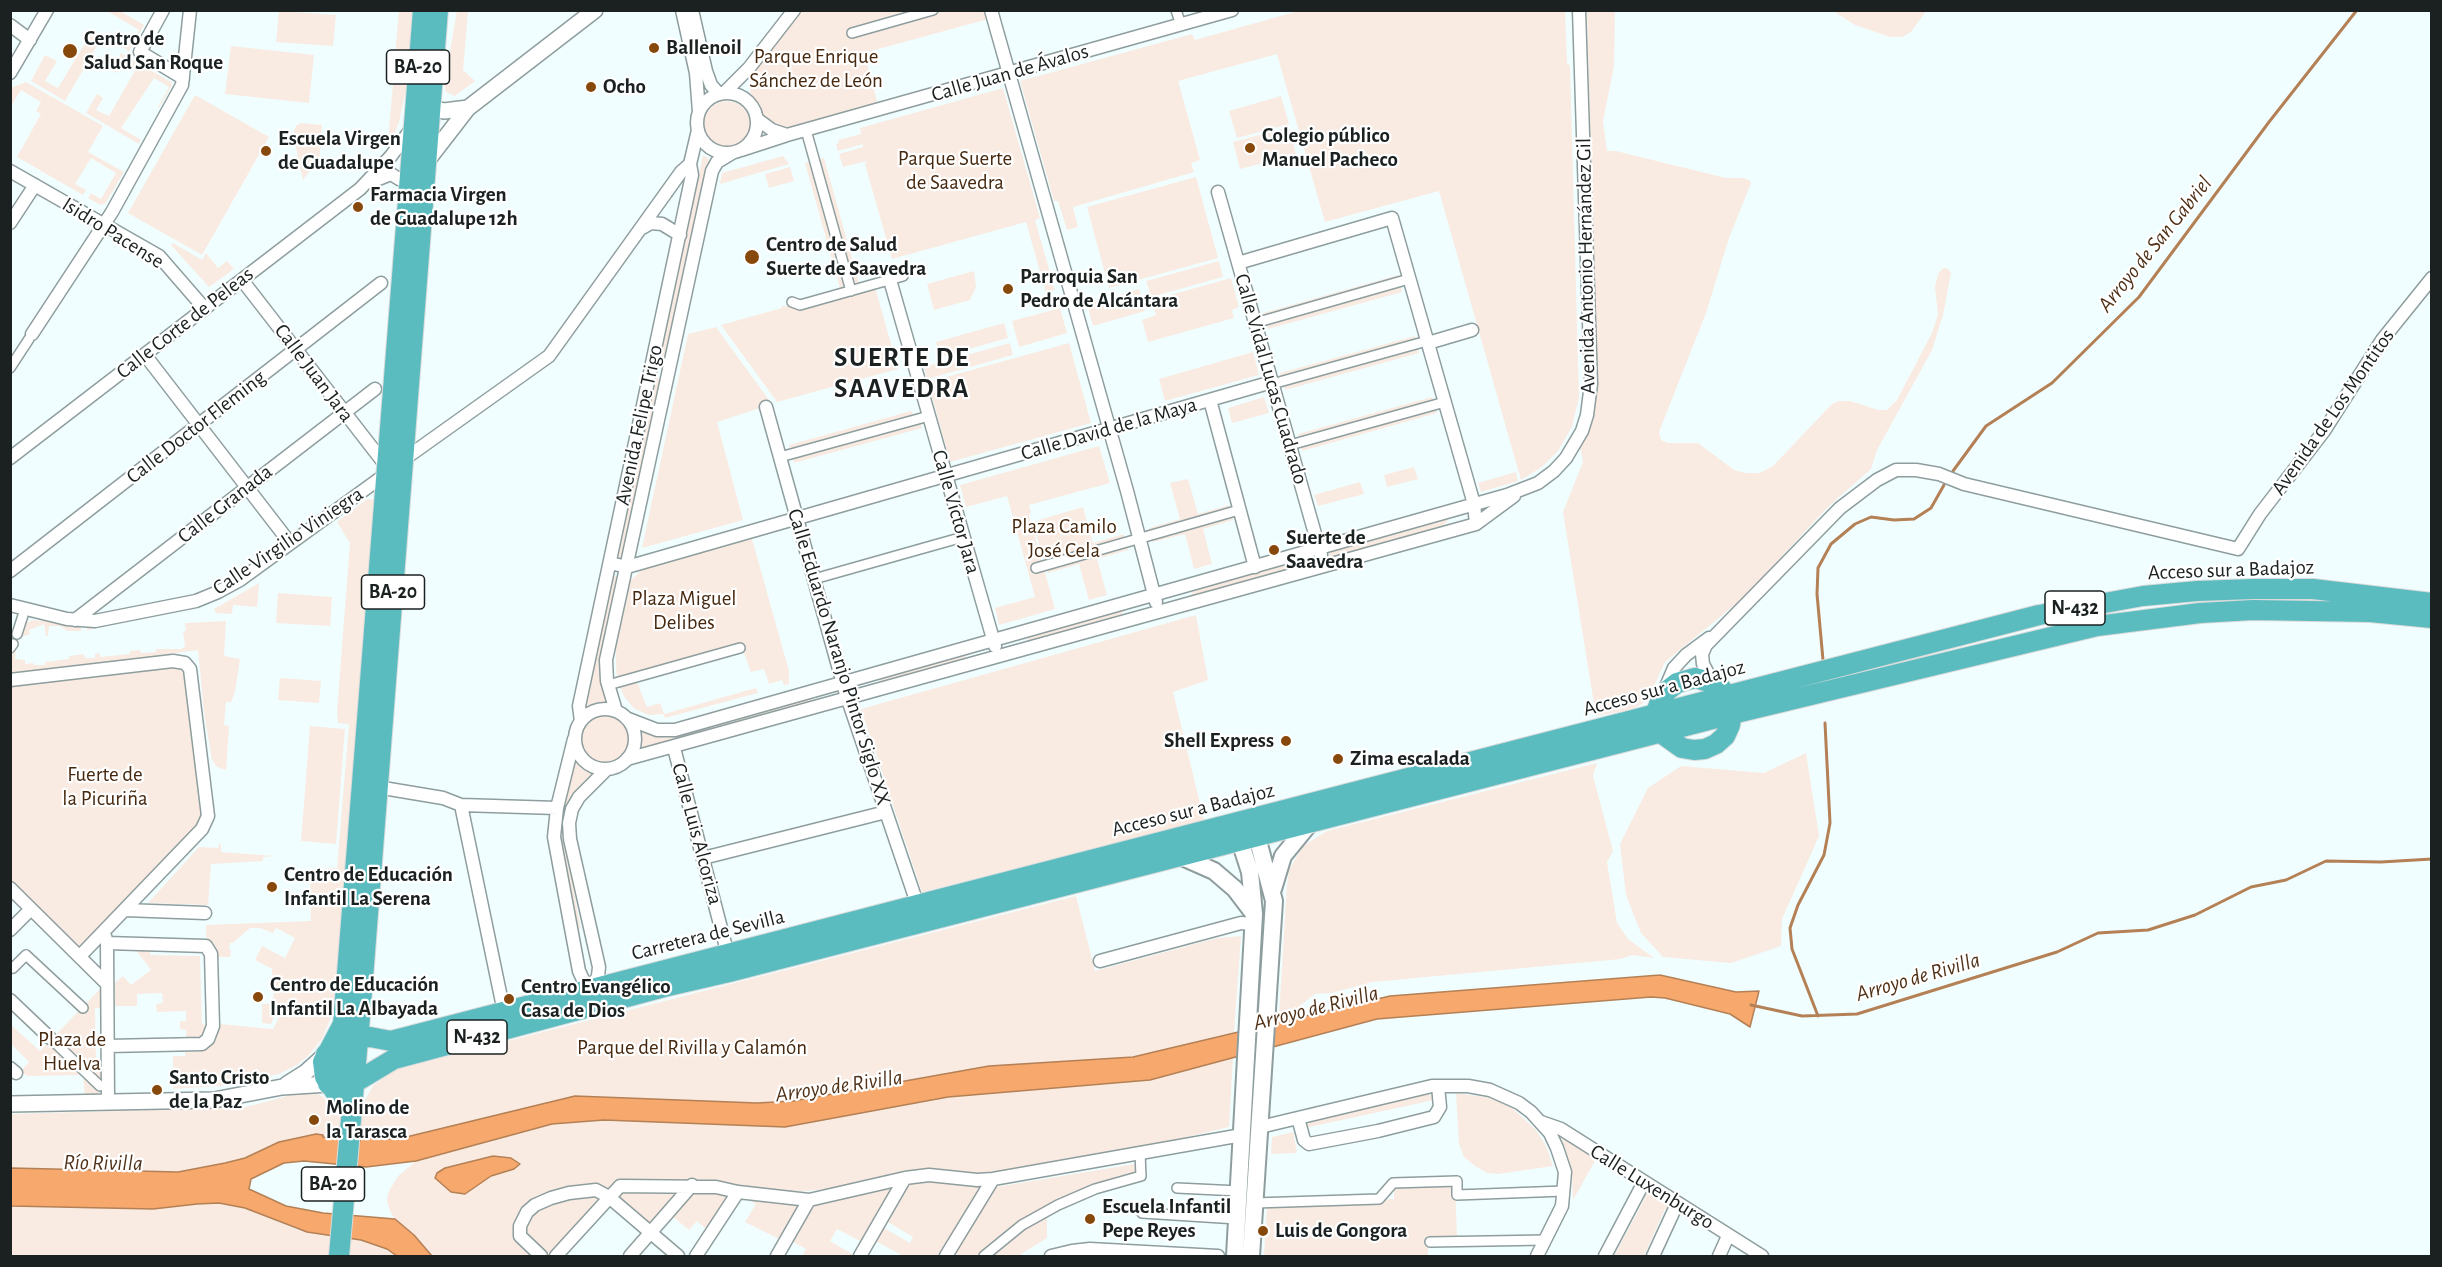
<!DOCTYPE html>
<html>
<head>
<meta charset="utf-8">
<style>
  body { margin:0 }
  #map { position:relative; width:2442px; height:1267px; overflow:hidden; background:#f1feff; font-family:"Alegreya Sans",sans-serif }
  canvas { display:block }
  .frame { position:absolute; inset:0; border:12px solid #1b2121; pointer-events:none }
</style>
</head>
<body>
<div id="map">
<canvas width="2442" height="1267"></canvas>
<div class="frame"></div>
</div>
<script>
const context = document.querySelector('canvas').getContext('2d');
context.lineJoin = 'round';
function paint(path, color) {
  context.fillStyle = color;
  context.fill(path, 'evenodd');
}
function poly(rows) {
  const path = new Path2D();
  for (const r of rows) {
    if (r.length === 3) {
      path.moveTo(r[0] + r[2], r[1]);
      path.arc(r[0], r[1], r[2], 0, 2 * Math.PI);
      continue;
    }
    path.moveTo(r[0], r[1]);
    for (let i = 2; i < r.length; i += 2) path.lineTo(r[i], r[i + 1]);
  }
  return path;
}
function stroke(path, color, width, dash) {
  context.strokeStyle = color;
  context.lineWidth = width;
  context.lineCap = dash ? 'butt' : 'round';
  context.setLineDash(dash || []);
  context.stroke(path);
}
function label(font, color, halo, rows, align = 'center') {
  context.font = font + ' "Alegreya Sans",sans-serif';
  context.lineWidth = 4.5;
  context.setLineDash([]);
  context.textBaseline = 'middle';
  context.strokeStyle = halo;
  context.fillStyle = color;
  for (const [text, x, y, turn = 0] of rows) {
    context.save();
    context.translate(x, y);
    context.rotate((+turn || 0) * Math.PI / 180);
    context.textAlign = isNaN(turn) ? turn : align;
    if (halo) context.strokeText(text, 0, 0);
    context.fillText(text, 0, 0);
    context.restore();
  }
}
const green = poly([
  [986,10,988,19,864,53,878,104,788,129,780,129,765,119,750,92,750,74,800,11],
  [1302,10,1565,11,1567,63,1570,66,1579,397,1572,427,1558,451,1542,467,1521,480,1439,191,1325,222,1277,54,1178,81,1200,160,1191,163,1194,172,1073,207,1078,227,1067,230,1058,201,1054,201,1020,81,1192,34,1195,40],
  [107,11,120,11,144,25,129,51,110,40,113,34,131,44,139,30],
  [279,11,336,15,333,46,276,42],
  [399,11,413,11,408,78,393,77],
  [457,11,468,11,463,70,475,81,455,96,446,92,444,85],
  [1587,11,1615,11,1614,66,1603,121,1607,151,1616,151,1726,178,1743,178,1749,180,1751,183,1729,238,1706,313,1659,432,1661,440,1668,443,1698,443,1734,470,1745,473,1760,473,1773,466,1832,404,1839,401,1850,401,1878,410,1887,410,1897,400,1932,333,1938,315,1935,287,1938,274,1943,268,1947,268,1951,273,1943,315,1932,350,1877,450,1871,469,1828,507,1742,599,1665,662,1650,695,1642,704,1629,710,1596,716,1563,512,1583,462,1580,447,1588,432,1597,386],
  [1833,11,1926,11,1911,32,1902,37,1890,37,1855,25],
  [91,33,101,39,65,101,31,81,45,55,57,61,45,81,58,88],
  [231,46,314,55,309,103,225,94],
  [121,53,171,82,172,85,159,108,158,107,169,87,154,78,121,128,141,140,139,144,86,113,97,94,103,98,96,110,109,116,136,69,124,62,118,73,111,70],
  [26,82,103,126,88,152,124,172,105,204,100,205,88,198,91,193,101,199,116,173,91,158,75,184,86,190,83,195,17,157,41,114,36,111,41,102,21,90,11,106,11,88],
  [393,84,407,85,399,122,394,135,388,142],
  [1003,88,1040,218,1035,220,1055,290,1046,293,1026,222,892,259,865,164,867,161,843,167,839,154,863,147,863,144,838,151,836,144,839,143,838,140,861,134,860,128],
  [195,95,269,137,202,255,128,213],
  [1281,96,1289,124,1237,138,1229,111],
  [727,124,23],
  [301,123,322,125,319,165,308,173,303,180,293,134,296,126],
  [1289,127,1296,154,1240,169,1233,142],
  [703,155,709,159,666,357,660,356],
  [783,156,789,164,720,184,722,173],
  [824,158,860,287,841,292,805,163],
  [790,167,794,181,769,188,765,174],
  [1196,177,1218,258,1109,288,1087,207],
  [173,243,202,260,206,253,218,268,227,261,234,269,209,287,171,245],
  [1219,261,1223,277,1151,297,1146,281],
  [974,271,976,287,970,300,934,310,927,284],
  [1398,275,1402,292,1268,329,1263,313],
  [1231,278,1239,307,1232,310,1234,318,1148,342,1142,320,1156,315,1152,300],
  [875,287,898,369,777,402,721,325,782,308,782,306,801,307],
  [1139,289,1145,311,1093,326,1087,304],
  [1060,308,1067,333,1019,347,1012,321],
  [1004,323,1008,338,940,357,936,342],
  [716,327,772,404,717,422,743,520,642,548,688,334],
  [1415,336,1419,353,1285,390,1280,373],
  [1010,343,1013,355,927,379,924,367],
  [1069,343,1091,423,950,462,928,382],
  [1253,352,1259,375,1165,401,1159,379],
  [655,377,661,379,624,559,618,558],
  [1264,397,1269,413,1232,423,1228,408],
  [1432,397,1437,413,1302,451,1298,434],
  [911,411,913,414,918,413,922,428,794,463,789,445],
  [1099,446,1110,483,1029,505,1031,512,1029,515,1055,609,999,625,995,608,1035,597,1007,496,966,507,960,485],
  [1414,467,1418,479,1387,487,1384,475],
  [1516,472,1518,481,1481,492,1478,483],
  [1188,479,1198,514,1229,505,1233,520,1203,529,1212,564,1194,569,1185,534,1153,542,1149,528,1180,519,1170,483],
  [1360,482,1364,494,1318,506,1314,495],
  [367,499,375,500,339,971,330,1020,322,1039,309,1055,297,1065,279,1074,233,1085,173,1089,173,1056,185,1056,185,1052,198,1052,209,1047,216,1038,220,1024,273,1029,286,1004,279,1004,271,1024,262,1023,262,1004,274,1003,272,969,255,960,262,946,285,958,295,938,276,928,273,933,260,928,250,928,233,943,230,943,229,949,231,951,230,957,217,957,216,947,206,937,206,925,311,921,310,869,337,868,349,724,338,723,337,712,350,543,337,522],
  [1083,507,1093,543,1124,534,1128,550,1097,559,1107,595,1089,600,1079,564,1048,573,1032,522],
  [1449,519,1442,527,1332,558,1328,555,1330,552],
  [752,539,789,671,789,684,784,685,782,680,769,684,764,669,751,672,743,650,637,680,640,690,647,707,660,703,664,714,756,688,758,693,665,718,663,714,649,715,635,709,625,698,617,682,616,664,616,647,631,580,644,568],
  [1311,558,1314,560,1312,563,1188,597,1196,590],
  [613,576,619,577,601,671,604,692,610,703,598,702,585,707],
  [259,583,257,607,233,605,232,614,216,613,214,609],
  [278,593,332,597,330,626,276,623],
  [1125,610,1119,617,1023,644,1031,636],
  [1196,615,1208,680,1173,692,1204,820,922,892,861,709],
  [34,620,103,627,87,630,87,627,81,627,81,631,67,631,60,626,49,626,48,636,46,636,44,624,29,630,30,634,21,637,16,648,15,659,25,660,25,664,34,663,34,665,45,665,45,662,69,659,69,656,84,654,85,658,95,658,95,654,99,653,100,657,130,654,130,651,140,650,141,653,156,652,156,649,181,649,185,646,183,631,186,631,185,623,226,621,224,656,240,659,235,692,231,702,226,702,224,725,229,726,226,770,217,767,212,760,204,712,198,650,11,675,10,624,14,634,28,622],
  [968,654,962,661,875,685,883,678],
  [174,666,181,669,186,676,202,807,200,820,197,826,81,946,77,947,11,883,11,686],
  [280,678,321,681,319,703,278,700],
  [814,697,807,705,641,749,641,730,651,733,678,735],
  [605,739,25],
  [310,726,345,729,336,844,301,841],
  [1806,753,1819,836,1782,919,1781,946,1731,963,1663,957,1641,933,1626,895,1620,844,1648,788,1681,766,1764,773],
  [574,761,583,770,595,775,588,780,565,841,581,930,575,923,559,843,559,828],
  [1597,763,1593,776,1613,851,1607,862,1617,923,1628,939,1654,958,1632,955,1621,959,1372,982,1332,993,1315,994,1288,1015,1279,1016,1287,885,1289,870,1303,846,1327,831],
  [219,844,221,844,221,852,275,856,263,857,263,861,211,864,208,905,148,903,199,847,218,848],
  [1076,896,1095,971,1217,938,1241,936,1234,1032,1133,1057,989,1066,793,1101,757,1103,575,1096,398,1139,361,1138,360,1142,323,1137,323,1135,316,1134,279,1142,245,1158,225,1163,178,1172,11,1168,11,1114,246,1107,302,1092,315,1093,324,1097,329,1114,360,1117,365,1100,373,1086,394,1070],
  [135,949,150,950,150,955,200,956,202,1024,206,1025,206,1028,201,1036,186,1038,186,1030,180,1029,180,1021,186,1021,186,1011,157,1012,156,1004,163,1003,162,993,137,994,137,1006,115,1006,115,983,123,976,131,985,151,970],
  [102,987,102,1008,95,1008,96,1062,103,1065,103,1086,101,1091,94,1096,85,1097,83,1075,27,1076,21,1071,29,1062,11,1044,10,1024,40,1051],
  [1233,1058,1229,1127,1153,1145,990,1174,864,1184,827,1189,784,1193,676,1180,618,1180,550,1256,432,1256,414,1235,395,1219,390,1211,387,1201,388,1193,398,1176,416,1161,552,1124,604,1120,785,1127,948,1097,1150,1080],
  [1423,1093,1430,1095,1434,1100,1305,1128,1310,1121],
  [1456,1093,1491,1098,1512,1108,1535,1129,1546,1146,1553,1166,1498,1174,1487,1173,1475,1166,1464,1157,1459,1144],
  [1293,1132,1297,1153,1271,1154,1272,1137],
  [1561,1136,1596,1159,1573,1200,1572,1171],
  [1141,1163,1139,1180,1096,1194,1047,1217,1047,1238,1021,1254,1023,1256,953,1256,996,1187],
  [913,1179,982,1187,940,1256,903,1256,876,1241,884,1228,910,1243,913,1237,888,1222],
  [1455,1182,1457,1238,1428,1239,1428,1256,1264,1256,1267,1205,1394,1199,1394,1184],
  [887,1188,891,1191,862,1242,837,1229,830,1241,854,1255,853,1256,807,1256,803,1254,806,1249,793,1242,814,1203],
  [699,1189,730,1195,707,1230,697,1221,689,1230,672,1216,692,1193],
  [1646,1189,1672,1203,1669,1210,1665,1209,1644,1256,1614,1256,1645,1198,1642,1196],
  [620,1190,679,1192,649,1226,615,1196],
  [742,1196,799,1204,779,1239,745,1222,756,1204],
  [219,1203,245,1208,298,1230,361,1240,387,1249,397,1256,11,1256,11,1206,153,1209,197,1204]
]);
const water = poly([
  [1660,975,1736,992,1759,991,1750,1027,1730,1014,1665,998,1651,997,1377,1019,1150,1080,948,1097,785,1127,604,1120,552,1124,416,1161,366,1167,304,1161,284,1163,251,1179,249,1189,286,1206,323,1213,395,1219,414,1235,432,1256,397,1256,387,1249,361,1240,307,1232,245,1208,219,1203,197,1204,153,1209,11,1206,11,1168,178,1172,225,1163,245,1158,279,1142,316,1134,323,1135,323,1137,360,1141,361,1138,398,1139,575,1096,757,1103,793,1101,989,1066,1133,1057,1390,996,1660,975],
  [493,1156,511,1158,520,1164,514,1169,491,1176,465,1194,451,1192,435,1178,437,1173,445,1168,493,1156]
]);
const stream = poly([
  [1953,471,1986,426,2052,383,2139,297,2269,122,2357,10],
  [1823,660,1817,594,1818,568,1831,544,1855,524,1871,517,1894,520,1914,519,1931,508,1944,485],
  [1751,1005,1802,1016,1857,1014,2057,952,2098,933,2148,930,2195,915,2251,887,2286,880,2326,861,2381,862,2432,859],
  [1818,1016,1792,949,1790,928,1798,905,1824,855,1830,823,1825,723]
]);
const pedestrian = poly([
  [1176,10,1181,25],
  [852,33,933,10],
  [806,130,851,291],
  [792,302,800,305,903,276],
  [1255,323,1409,279],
  [10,368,29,339],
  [1272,384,1427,341],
  [1290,445,1445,402],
  [780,457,929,416],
  [1036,568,1239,510],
  [814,579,963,537],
  [17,634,25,609],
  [10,648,13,644],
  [608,685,740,648],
  [10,966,13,968,26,955,83,1008],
  [50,1038,100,1086],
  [1177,1188,1239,1191],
  [1255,1203,1379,1199,1393,1183,1457,1181,1457,1195,1564,1191],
  [1142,1213,1237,1219],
  [1430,1242,1546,1240],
  [984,1256,1022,1225,1058,1205,1095,1189,1141,1176,1140,1153]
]);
const minor = poly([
  [163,10,140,52,183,78],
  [682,10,696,73,699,112],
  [692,10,706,71,711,85,719,94],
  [991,10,1127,491,1156,602],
  [10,25,30,40],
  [10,73,47,10],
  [724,93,749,68,794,10],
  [727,123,30],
  [757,119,772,130,787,135],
  [741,150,787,135,1232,10],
  [10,171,159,256,205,309],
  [371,182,391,174,399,179,410,181],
  [1218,192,1321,555],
  [10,223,35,185],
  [642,228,651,223,662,224,680,235],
  [1238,263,1392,218,1474,504,1476,524],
  [242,280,387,467],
  [890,280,995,646],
  [32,334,112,212,182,85,190,10],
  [1428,343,1472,330],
  [145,355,290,543],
  [1210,400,1255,567],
  [766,407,845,691,918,906],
  [10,458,360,189,391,156,412,128],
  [403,460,549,356,681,172,690,164],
  [610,563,627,567,1272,382],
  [10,571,381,283],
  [10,605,67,619,95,621,196,601,218,592,240,580,386,474],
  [75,620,375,389],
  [10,680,173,661,185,663,190,669,208,816,202,829,80,956],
  [1713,683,1703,664,1702,654,1706,645,1840,508,1877,480,1896,470,1916,470,1939,474,1964,484,2238,549,2260,514,2324,431,2382,340,2432,278],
  [1665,689,1674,668,1686,655,1709,638],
  [605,739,30],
  [616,711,607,681,606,660,712,171,717,162,732,153],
  [626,718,657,730,675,730,1507,495,1538,483,1554,471,1566,458,1582,431,1587,415,1591,384,1579,10],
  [581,721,579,706,692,175,690,164,698,130],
  [574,739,557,808,554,837,579,971,585,984,594,991],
  [674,748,728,955],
  [627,759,1476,524,1514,496],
  [377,787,443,798,461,805,557,808],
  [461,805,504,1012],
  [703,858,886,812],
  [10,888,107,984],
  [125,910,205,913],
  [10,930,31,909],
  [105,936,107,943,108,1102],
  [107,943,206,946,211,954,213,1026,208,1039,202,1044,108,1046],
  [1100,961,1241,923,1254,924],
  [591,990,598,976,599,967,570,839,569,823,572,809,579,797,606,770],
  [10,1000,50,1038],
  [10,1068,16,1073],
  [1298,1118,1304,1140,1309,1144,1378,1131,1434,1117,1440,1107,1438,1086],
  [1541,1122,1561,1129,1762,1256],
  [1260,1127,1432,1086,1468,1086,1490,1090,1519,1103,1531,1112,1550,1133,1557,1148,1565,1172,1562,1206,1537,1256],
  [541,1256,520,1236,520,1226,527,1212,535,1205,551,1198,569,1193,596,1190,609,1197,678,1256],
  [556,1256,620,1186,716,1187,738,1192,809,1200,905,1178,929,1175,977,1180,993,1179,1242,1135],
  [630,1256,692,1185],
  [696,1256,738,1192],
  [777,1256,809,1200],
  [860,1256,905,1178],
  [946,1256,993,1179],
  [1051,1256,1072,1251,1090,1249,1218,1256],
  [1605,1256,1644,1182],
  [1653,1256,1677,1204],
  [1719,1256,1728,1236]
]);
const tertiary = poly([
  [431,108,444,111,468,108],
  [427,161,468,108,595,10],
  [287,1084,306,1072,326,1054],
  [10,1104,214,1100,282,1087,328,1084]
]);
const secondary = poly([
  [1248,830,1257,837,1274,901,1251,1256],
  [1180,856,1214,871,1235,889,1254,914],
  [1273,889,1283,856,1310,823],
  [1235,1256,1254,914,1250,872,1240,841,1245,829]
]);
const trunk = poly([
  [1695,678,1713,683,1721,688,1730,704,1732,714,1730,725,1725,736,1716,744,1705,749,1694,750,1682,748,1661,733,1655,715,1661,699,1668,690,1677,683,1695,678],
  [326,1054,342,1039,370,1037,391,1041,2039,615,2143,596,2197,591,2253,589,2313,589,2432,603],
  [328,1084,354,1083,394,1059,664,987,729,972,1732,714,2097,626,2200,613,2253,610,2370,612,2432,618],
  [336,1093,325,1077,323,1062,343,1024,423,10],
  [339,1095,343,1032],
  [339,1256,360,1017,438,10]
]);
const markers = [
  [654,48,6,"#87490b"],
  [70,51,8,"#87490b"],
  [591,87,6,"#87490b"],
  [1250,148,6,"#87490b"],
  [266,151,6,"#87490b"],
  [358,207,6,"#87490b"],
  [752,257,8,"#87490b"],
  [1008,289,6,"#87490b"],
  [1274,550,6,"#87490b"],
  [1286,741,6,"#87490b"],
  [1338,759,6,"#87490b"],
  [272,887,6,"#87490b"],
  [258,997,6,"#87490b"],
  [509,999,6,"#87490b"],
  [157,1090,6,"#87490b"],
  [314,1120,6,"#87490b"],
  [1090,1219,6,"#87490b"],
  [1263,1231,6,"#87490b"]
];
const shields = [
  [418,67,63],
  [393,592,63],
  [2075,608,60],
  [477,1037,60],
  [333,1184,63]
];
const shieldNames = [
  ["BA-20",418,67],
  ["BA-20",393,592],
  ["N-432",2075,608],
  ["N-432",477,1037],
  ["BA-20",333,1184]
];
const poiNames = [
  ["Centro de",84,39],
  ["Salud San Roque",84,63],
  ["Ballenoil",666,48],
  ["Ocho",603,87],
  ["Colegio público",1262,136],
  ["Manuel Pacheco",1262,160],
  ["Escuela Virgen",278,139],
  ["de Guadalupe",278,163],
  ["Farmacia Virgen",370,195],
  ["de Guadalupe 12h",370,219],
  ["Centro de Salud",766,245],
  ["Suerte de Saavedra",766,269],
  ["Parroquia San",1020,277],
  ["Pedro de Alcántara",1020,301],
  ["Suerte de",1286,538],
  ["Saavedra",1286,562],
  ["Shell Express",1274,741,"right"],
  ["Zima escalada",1350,759],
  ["Centro de Educación",284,875],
  ["Infantil La Serena",284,899],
  ["Centro de Educación",270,985],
  ["Infantil La Albayada",270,1009],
  ["Centro Evangélico",521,987],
  ["Casa de Dios",521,1011],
  ["Santo Cristo",169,1078],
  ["de la Paz",169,1102],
  ["Molino de",326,1108],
  ["la Tarasca",326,1132],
  ["Escuela Infantil",1102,1207],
  ["Pepe Reyes",1102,1231],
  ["Luis de Gongora",1275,1231]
];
const parkNames = [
  ["Parque Enrique",816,57],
  ["Sánchez de León",816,81],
  ["Parque Suerte",955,159],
  ["de Saavedra",955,183],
  ["Plaza Camilo",1064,527],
  ["José Cela",1064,551],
  ["Plaza Miguel",684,599],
  ["Delibes",684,623],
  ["Fuerte de",105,775],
  ["la Picuriña",105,799],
  ["Plaza de",72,1040],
  ["Huelva",72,1064],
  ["Parque del Rivilla y Calamón",692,1048]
];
const streetNames = [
  ["Calle Juan de Ávalos",1010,73,-16],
  ["Isidro Pacense",113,233,32],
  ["Avenida Antonio Hernández Gil",1586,266,-91],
  ["Calle Corte de Peleas",185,323,-38],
  ["Calle Juan Jara",314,373,53],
  ["Calle Vidal Lucas Cuadrado",1271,379,74],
  ["Avenida de Los Montitos",2333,412,-55],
  ["Avenida Felipe Trigo",639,425,-78],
  ["Calle Doctor Fleming",196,427,-38],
  ["Calle David de la Maya",1109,429,-16],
  ["Calle Granada",225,504,-38],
  ["Calle Víctor Jara",956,512,74],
  ["Calle Virgilio Viniegra",288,541,-34],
  ["Acceso sur a Badajoz",2231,570,-2],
  ["Calle Eduardo Naranjo Pintor Siglo XX",839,657,73],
  ["Acceso sur a Badajoz",1664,688,-15],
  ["Acceso sur a Badajoz",1193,810,-14],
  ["Calle Luis Alcoriza",697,834,75],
  ["Carretera de Sevilla",708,935,-14],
  ["Calle Luxenburgo",1652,1187,32]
];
const waterNames = [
  ["Arroyo de San Gabriel",2155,244,-51],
  ["Arroyo de Rivilla",1918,977,-16],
  ["Arroyo de Rivilla",1316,1008,-14],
  ["Arroyo de Rivilla",839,1086,-8],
  ["Río Rivilla",103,1163,1]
];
const districtNames = [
  ["SUERTE DE",902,358],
  ["SAAVEDRA",902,389]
];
paint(green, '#f9ebe1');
paint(water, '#f6a86d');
stroke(water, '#b48056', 1.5);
stroke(stream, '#b48056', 3);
stroke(pedestrian, '#8e9d9e', 12);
stroke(minor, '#8e9d9e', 15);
stroke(tertiary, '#8e9d9e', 18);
stroke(secondary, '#8e9d9e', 20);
stroke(trunk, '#dbdbdb', 22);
stroke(pedestrian, '#fff', 9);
stroke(minor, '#fff', 12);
stroke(tertiary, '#fff', 15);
stroke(secondary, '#fff', 16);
stroke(trunk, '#5bbcc0', 20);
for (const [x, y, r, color] of markers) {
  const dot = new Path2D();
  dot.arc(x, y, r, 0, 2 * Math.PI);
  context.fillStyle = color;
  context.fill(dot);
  stroke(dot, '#fff', 2);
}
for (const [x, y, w] of shields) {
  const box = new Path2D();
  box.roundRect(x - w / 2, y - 17, w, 34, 4.5);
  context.fillStyle = '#fff';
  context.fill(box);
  stroke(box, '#1b2121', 1.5);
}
label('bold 20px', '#1b2121', null, shieldNames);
label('bold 21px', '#1b2121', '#fff', poiNames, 'left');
label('21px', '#47290f', '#fff', parkNames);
label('21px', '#1b2121', '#fff', streetNames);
label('italic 22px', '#503118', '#fff', waterNames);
context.letterSpacing = '1.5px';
label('bold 27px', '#1b2121', '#fff', districtNames);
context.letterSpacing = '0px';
</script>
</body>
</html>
